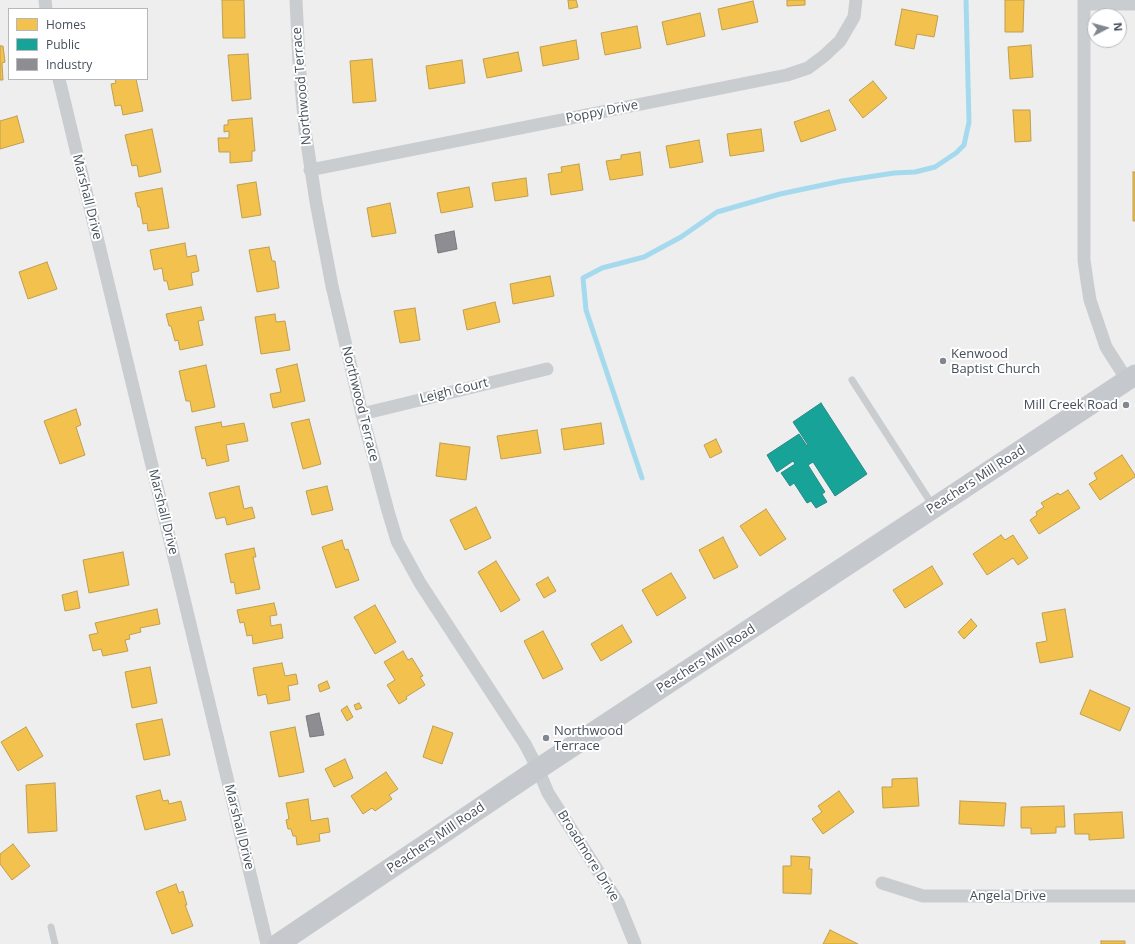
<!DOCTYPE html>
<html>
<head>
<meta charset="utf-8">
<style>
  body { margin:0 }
  #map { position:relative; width:1135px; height:944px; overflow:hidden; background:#efeeee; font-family:"Open Sans",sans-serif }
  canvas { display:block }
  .legend { position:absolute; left:8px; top:8px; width:140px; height:72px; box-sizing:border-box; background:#fff; border:1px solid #b5b9bd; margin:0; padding:5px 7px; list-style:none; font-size:12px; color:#454f5b }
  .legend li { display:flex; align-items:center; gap:8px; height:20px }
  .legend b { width:20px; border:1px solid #b5b9bd }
  .north { position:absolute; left:1087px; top:8px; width:40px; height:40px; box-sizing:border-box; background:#fff; border:1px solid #b5b9bd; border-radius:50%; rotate:84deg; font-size:11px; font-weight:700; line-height:16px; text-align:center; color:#454f5b }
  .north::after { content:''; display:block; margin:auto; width:14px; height:18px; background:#80878e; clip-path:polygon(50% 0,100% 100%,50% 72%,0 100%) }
</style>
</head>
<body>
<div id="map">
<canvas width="1135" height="944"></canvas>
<ul class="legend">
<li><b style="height:11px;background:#f2c14e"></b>Homes</li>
<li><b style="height:11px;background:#17a398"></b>Public</li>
<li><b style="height:11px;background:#8d8d92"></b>Industry</li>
</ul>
<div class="north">N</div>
</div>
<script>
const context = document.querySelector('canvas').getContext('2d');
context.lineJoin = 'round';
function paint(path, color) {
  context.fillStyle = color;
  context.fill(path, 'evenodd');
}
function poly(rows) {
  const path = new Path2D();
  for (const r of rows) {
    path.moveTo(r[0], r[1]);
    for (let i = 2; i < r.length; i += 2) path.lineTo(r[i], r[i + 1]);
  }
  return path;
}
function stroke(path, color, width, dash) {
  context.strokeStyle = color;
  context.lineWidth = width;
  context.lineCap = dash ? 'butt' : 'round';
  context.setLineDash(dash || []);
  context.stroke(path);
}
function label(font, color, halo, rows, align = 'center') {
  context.font = font + ' "Open Sans",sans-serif';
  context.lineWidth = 4;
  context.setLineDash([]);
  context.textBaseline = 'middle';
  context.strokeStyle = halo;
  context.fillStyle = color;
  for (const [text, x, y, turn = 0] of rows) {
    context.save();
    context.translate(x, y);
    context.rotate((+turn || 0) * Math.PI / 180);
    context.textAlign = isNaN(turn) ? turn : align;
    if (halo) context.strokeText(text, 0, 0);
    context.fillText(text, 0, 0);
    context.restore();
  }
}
const homes = poly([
  [222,0,244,0,245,38,223,38,222,0],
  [568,0,576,0,578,7,569,9,568,0],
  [787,0,805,0,805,5,787,6,787,0],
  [1005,0,1024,0,1023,32,1005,32,1005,0],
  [753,1,758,22,722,30,718,9,753,1],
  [902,9,938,16,934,37,917,34,914,49,895,45,902,9],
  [700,13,705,36,667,45,662,22,700,13],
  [637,26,641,48,605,55,601,33,637,26],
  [576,40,579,59,543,66,540,47,576,40],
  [1031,45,1033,77,1010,79,1008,47,1031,45],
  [0,46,3,46,5,62,2,63,3,80,0,80,0,46],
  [518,52,522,71,487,78,483,59,518,52],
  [248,54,251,99,232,101,228,55,248,54],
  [372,59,376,101,353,103,350,61,372,59],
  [462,60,465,83,429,89,426,66,462,60],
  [115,79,136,79,143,111,123,115,121,105,115,106,111,84,116,83,115,79],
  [873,81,887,98,863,118,849,100,873,81],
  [829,110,836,130,801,142,794,122,829,110],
  [1013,110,1030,110,1031,141,1015,142,1013,110],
  [17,116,24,142,0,149,0,121,17,116],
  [252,118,255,151,252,151,252,161,230,163,230,152,219,152,218,138,229,138,229,131,224,132,224,125,228,125,228,120,252,118],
  [152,129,161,172,139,177,137,165,132,166,125,135,152,129],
  [761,129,764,151,730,156,727,134,761,129],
  [699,140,703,162,670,168,666,146,699,140],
  [640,152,643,175,610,180,606,161,621,159,621,155,640,152],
  [579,164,583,190,551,195,548,174,562,172,561,167,579,164],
  [1133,172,1135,172,1135,221,1133,221,1133,172],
  [526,178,528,196,495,201,492,183,526,178],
  [256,182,261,215,242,218,237,185,256,182],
  [469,187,473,207,441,213,437,193,469,187],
  [162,188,169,228,148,231,147,223,143,224,140,207,138,207,135,193,162,188],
  [390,203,396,233,372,237,367,208,390,203],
  [185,243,187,257,196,255,199,271,191,273,193,285,169,290,167,281,164,281,162,268,154,270,150,250,185,243],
  [269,247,272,261,275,261,279,288,257,292,249,250,269,247],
  [47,262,57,289,28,299,19,272,47,262],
  [550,276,554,296,513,304,510,284,550,276],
  [495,302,500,322,467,330,463,310,495,302],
  [201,307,204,320,198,321,203,345,180,350,178,340,175,341,171,326,169,326,166,314,201,307],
  [415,308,420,340,400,343,394,311,415,308],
  [275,314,276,322,285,321,290,350,261,354,255,317,275,314],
  [297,364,305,401,273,408,270,394,281,392,276,369,297,364],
  [206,365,215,407,192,412,190,401,186,401,179,371,206,365],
  [76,409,81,425,76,427,85,455,60,464,44,421,76,409],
  [309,419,321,464,303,469,291,423,309,419],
  [221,422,222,427,244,423,248,441,226,445,229,461,207,466,205,458,202,459,195,427,221,422],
  [601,423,604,444,564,450,561,429,601,423],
  [537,430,541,453,501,459,497,436,537,430],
  [716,439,722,452,710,458,704,445,716,439],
  [440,443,470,447,466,480,436,476,440,443],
  [1122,455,1135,475,1135,477,1100,500,1089,484,1097,479,1094,473,1122,455],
  [239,486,244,509,252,507,255,518,227,525,225,517,216,519,209,493,239,486],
  [327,486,333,510,312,515,306,491,327,486],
  [1068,490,1080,508,1039,534,1030,520,1037,515,1036,512,1044,507,1041,503,1058,493,1060,495,1068,490],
  [476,507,491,538,465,550,450,520,476,507],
  [766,509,786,539,760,556,740,526,766,509],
  [1001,535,1005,540,1013,535,1028,558,1018,565,1013,558,987,575,973,554,1001,535],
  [723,537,738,567,714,579,699,550,723,537],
  [342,540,345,550,348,549,359,580,336,588,322,547,342,540],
  [254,548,256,557,253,557,260,589,236,594,234,582,231,583,225,554,254,548],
  [123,552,129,585,89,593,83,560,123,552],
  [496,561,520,600,501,612,478,572,496,561],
  [932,566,943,584,905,608,893,590,932,566],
  [671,573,686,598,657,616,642,590,671,573],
  [548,577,556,591,544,598,536,584,548,577],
  [77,591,80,608,65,611,62,595,77,591],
  [274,603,277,615,270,616,271,626,281,624,283,638,253,644,252,635,247,636,244,622,240,623,237,610,274,603],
  [375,605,396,642,375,654,354,617,375,605],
  [157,609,160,624,140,628,141,632,129,635,130,639,125,640,128,651,103,656,101,649,93,651,89,635,98,633,95,623,157,609],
  [1065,609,1073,657,1040,663,1036,643,1047,641,1042,613,1065,609],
  [971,619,977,626,964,639,958,632,971,619],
  [622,625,632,642,601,661,591,644,622,625],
  [543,631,563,669,543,679,524,641,543,631],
  [403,651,408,660,412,658,423,676,420,677,425,685,406,697,407,699,399,704,387,685,395,680,384,662,403,651],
  [282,663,285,676,296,674,298,684,288,686,290,700,268,704,266,694,258,696,253,668,282,663],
  [150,667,157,703,132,708,125,672,150,667],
  [327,681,330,688,320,692,318,685,327,681],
  [1090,690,1130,708,1120,731,1080,714,1090,690],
  [359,703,362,708,356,710,354,705,359,703],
  [347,706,353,717,347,721,341,710,347,706],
  [162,719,170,755,144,760,136,724,162,719],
  [433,726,453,733,442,764,423,757,433,726],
  [26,727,43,756,18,771,1,742,26,727],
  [295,727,304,772,279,777,270,732,295,727],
  [345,759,353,778,334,787,325,769,345,759],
  [386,772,398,789,389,795,392,799,375,811,372,808,363,814,351,796,386,772],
  [917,778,919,806,883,808,882,787,892,787,892,779,917,778],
  [55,783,57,831,28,833,26,785,55,783],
  [160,790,163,801,168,800,169,804,181,801,186,820,145,830,136,796,160,790],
  [839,791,854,812,823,834,812,819,822,812,818,806,839,791],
  [308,799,311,821,328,818,330,832,319,834,320,841,297,845,296,836,293,836,291,829,288,829,286,820,289,819,286,803,308,799],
  [960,801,1006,803,1004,826,959,824,960,801],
  [1064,806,1065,827,1056,827,1056,833,1031,834,1031,828,1021,828,1021,807,1064,806],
  [1122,812,1124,838,1089,840,1089,834,1075,834,1074,814,1122,812],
  [13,844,30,866,12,880,0,864,0,854,13,844],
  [791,856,810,857,809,869,812,869,811,894,783,893,783,866,791,866,791,856],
  [176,884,179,893,183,891,187,905,185,905,193,926,172,934,156,892,176,884],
  [830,930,858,944,823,944,830,930],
  [1101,941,1125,941,1125,944,1101,944,1101,941]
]);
const public = poly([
  [821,403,867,474,835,496,813,462,808,465,825,492,822,494,827,502,816,508,811,501,807,503,794,483,790,486,781,473,795,464,793,461,777,472,767,455,799,434,807,446,808,445,793,422,821,403]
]);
const industry = poly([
  [454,231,457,249,438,253,435,235,454,231],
  [319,713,324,735,310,737,306,716,319,713]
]);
const stream = poly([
  [642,478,586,310,583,278,602,268,644,257,681,237,717,212,780,194,842,181,894,173,915,172,935,167,956,153,964,145,969,122,966,0]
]);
const lane = poly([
  [852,380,933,506],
  [51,927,55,944]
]);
const street = poly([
  [45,0,46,9],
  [296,0,299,62,305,130,316,202,332,286,362,414,388,511,397,541,420,583,525,744,538,769,548,793,618,902,635,944],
  [1084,0,1084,260,1087,281,1090,300,1106,347,1127,380],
  [1084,4,1135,4],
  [59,79,267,944],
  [310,170,787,75,808,68,824,56,840,41,854,17,856,0],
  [362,414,547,369],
  [882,883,923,896,1135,896]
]);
const primary = poly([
  [278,944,538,769,1135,375]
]);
const markers = [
  [943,361,4,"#80878e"],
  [1126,405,4,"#80878e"],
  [546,738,4,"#80878e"]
];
const streetNames = [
  ["Northwood Terrace",302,86,-95],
  ["Poppy Drive",602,112,-11],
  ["Marshall Drive",87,197,76],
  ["Leigh Court",454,391,-14],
  ["Northwood Terrace",360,404,76],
  ["Peachers Mill Road",976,480,-33],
  ["Marshall Drive",163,512,76],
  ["Peachers Mill Road",706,659,-33],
  ["Marshall Drive",239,827,76],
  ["Peachers Mill Road",436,838,-34],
  ["Broadmore Drive",588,856,58],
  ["Angela Drive",1008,896]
];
const poiNames = [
  ["Kenwood",951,354],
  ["Baptist Church",951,369],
  ["Mill Creek Road",1118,405,"right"],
  ["Northwood",554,731],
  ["Terrace",554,746]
];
paint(homes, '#f2c14e');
stroke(homes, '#be9f52', 1);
paint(public, '#17a398');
stroke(public, '#258a86', 1);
paint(industry, '#8d8d92');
stroke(industry, '#777a82', 1);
stroke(stream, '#a5daee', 5);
stroke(lane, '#cacdcf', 7);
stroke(street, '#cacdcf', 13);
stroke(primary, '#c5c9cd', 21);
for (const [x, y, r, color] of markers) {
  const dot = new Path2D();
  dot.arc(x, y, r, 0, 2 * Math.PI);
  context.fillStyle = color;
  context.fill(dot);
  stroke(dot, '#fff', 1.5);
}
label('13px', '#454f5b', '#fff', streetNames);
label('13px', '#454f5b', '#fff', poiNames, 'left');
</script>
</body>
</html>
